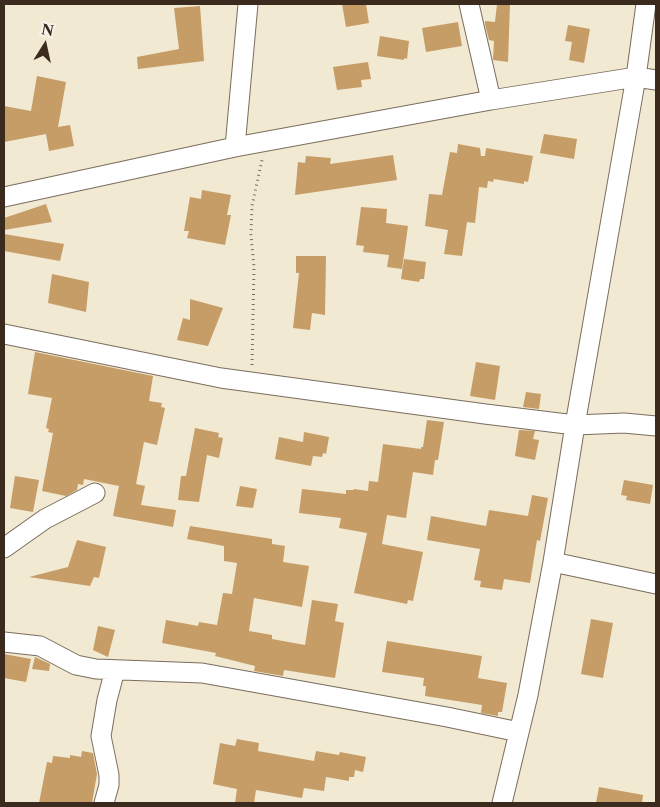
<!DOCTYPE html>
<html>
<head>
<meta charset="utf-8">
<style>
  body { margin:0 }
  #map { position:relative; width:660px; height:807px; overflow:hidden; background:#f1e9d2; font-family:"Libre Caslon Text",serif }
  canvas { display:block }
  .frame { position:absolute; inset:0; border:5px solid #3b2a1e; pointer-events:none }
  .north { position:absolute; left:20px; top:20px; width:50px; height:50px; -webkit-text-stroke:4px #f7f3e8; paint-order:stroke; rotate:10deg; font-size:14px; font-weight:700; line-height:20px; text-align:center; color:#3b2a1e }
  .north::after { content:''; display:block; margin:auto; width:18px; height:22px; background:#3b2a1e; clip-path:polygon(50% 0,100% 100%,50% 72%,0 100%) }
</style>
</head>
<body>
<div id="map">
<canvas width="660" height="807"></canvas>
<div class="frame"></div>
<div class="north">N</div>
</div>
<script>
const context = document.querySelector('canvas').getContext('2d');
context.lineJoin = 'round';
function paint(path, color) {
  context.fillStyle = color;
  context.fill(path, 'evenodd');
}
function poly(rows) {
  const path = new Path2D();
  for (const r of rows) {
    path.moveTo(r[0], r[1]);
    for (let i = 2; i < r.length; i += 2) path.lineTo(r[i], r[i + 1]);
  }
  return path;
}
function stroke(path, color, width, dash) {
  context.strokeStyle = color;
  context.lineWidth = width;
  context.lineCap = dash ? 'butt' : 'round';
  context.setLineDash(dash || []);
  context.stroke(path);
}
const building = poly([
  [342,4,366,4,369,23,346,27],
  [497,4,510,4,508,62,493,60,494,41,489,40,485,24,485,21,495,22],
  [200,6,204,61,138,69,137,57,179,49,174,8],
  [458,22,462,46,426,52,422,28],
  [568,25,590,29,584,63,569,60,572,42,565,41],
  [380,36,409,41,407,59,404,58,404,60,377,56],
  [368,62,371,79,361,80,362,87,337,90,333,67],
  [37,76,66,82,58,127,70,125,74,146,49,151,46,134,4,142,4,106,31,111],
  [544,134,577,139,574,159,540,153],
  [458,144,480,148,481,156,485,156,486,148,533,156,528,182,524,181,524,184,494,179,493,182,488,181,487,188,479,187,475,223,467,222,462,256,444,254,448,230,425,226,429,194,442,195,450,152,457,153],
  [393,155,397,180,295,195,298,162,305,163,306,156,331,158,330,164],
  [202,190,231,195,227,215,231,215,225,245,187,238,189,231,184,231,190,197,201,199],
  [46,204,52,222,4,230,4,218],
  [361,207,387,209,386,223,408,226,402,269,387,267,389,255,363,252,364,246,356,245],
  [4,234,64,244,60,261,4,251],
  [296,256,326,256,325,315,312,313,310,330,293,328,299,273,296,273],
  [404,259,426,262,424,279,420,279,419,282,401,279],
  [52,274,89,282,86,312,48,303],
  [190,299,223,308,208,346,177,340,183,318,190,320],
  [35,352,153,376,149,401,162,403,161,407,165,408,157,445,144,442,136,484,145,486,141,505,176,510,173,527,113,516,119,486,84,479,83,485,78,484,77,490,66,496,42,491,53,433,48,432,49,429,46,428,52,398,28,394],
  [476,362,500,366,495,400,470,396],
  [526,392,541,394,539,409,523,407],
  [427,420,444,422,438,460,435,460,433,475,413,472,406,518,387,515,382,544,423,552,413,601,408,600,407,604,354,593,367,533,339,528,341,518,299,513,302,489,346,494,346,490,354,490,354,489,368,491,369,481,378,482,383,444,421,449,421,447,423,447],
  [195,428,219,433,218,437,223,438,219,458,207,455,199,502,178,500,181,476,186,476],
  [519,430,535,431,533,439,539,440,535,460,515,456],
  [304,432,329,437,326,454,323,453,322,457,313,456,311,466,275,459,279,437,303,442],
  [15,476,39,480,33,512,10,508],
  [624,480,653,485,650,504,626,500,627,496,621,495],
  [240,486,257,489,253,508,236,506],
  [532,495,548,498,540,541,537,540,530,583,504,579,502,590,480,587,481,581,474,580,480,549,427,540,431,516,486,526,489,510,528,516],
  [190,526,272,539,272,544,285,546,283,562,309,566,302,607,254,598,249,631,272,635,272,639,305,645,312,600,338,604,335,621,344,623,335,678,284,670,283,676,254,671,255,666,215,656,216,653,162,643,166,620,198,626,199,622,217,625,223,593,232,594,237,563,224,561,224,546,187,539],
  [77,540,106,547,99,578,94,577,90,586,29,577,68,567],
  [591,619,613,623,603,678,581,674],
  [98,626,115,630,108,657,93,650],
  [387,641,482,656,478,678,507,683,502,712,498,712,498,716,481,713,482,705,425,696,426,686,423,686,424,678,382,672],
  [4,654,31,659,26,682,4,678],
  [35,657,50,664,49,671,32,669],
  [237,739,259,743,258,751,314,761,316,751,339,755,340,752,366,757,363,772,355,770,354,777,349,777,349,781,326,777,324,791,304,788,302,798,256,790,254,803,235,803,237,789,213,784,220,743,235,746],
  [82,751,93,753,97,774,92,803,39,803,47,762,52,763,53,756,70,758,70,755,81,757],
  [599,787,643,795,642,803,596,803]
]);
const path = poly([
  [252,365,254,267,251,235,252,206,262,160]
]);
const minor = poly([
  [469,4,491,100],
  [235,147,248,4],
  [4,197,235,147,491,100,636,77,656,80],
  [4,334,221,378,485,414,575,425,624,423,656,426],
  [4,548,45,519,95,493],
  [553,562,656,584],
  [4,642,40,646,76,665,96,669,202,673,447,717,519,732],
  [104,803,109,785,109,775,101,736,107,700,115,670],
  [502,803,528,695,553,562,575,425,636,77,646,4]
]);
paint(building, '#c69d67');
stroke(minor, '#7b6d5d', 21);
stroke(path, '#7b6d5d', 3, [1, 4]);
stroke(minor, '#fff', 19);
</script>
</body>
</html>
